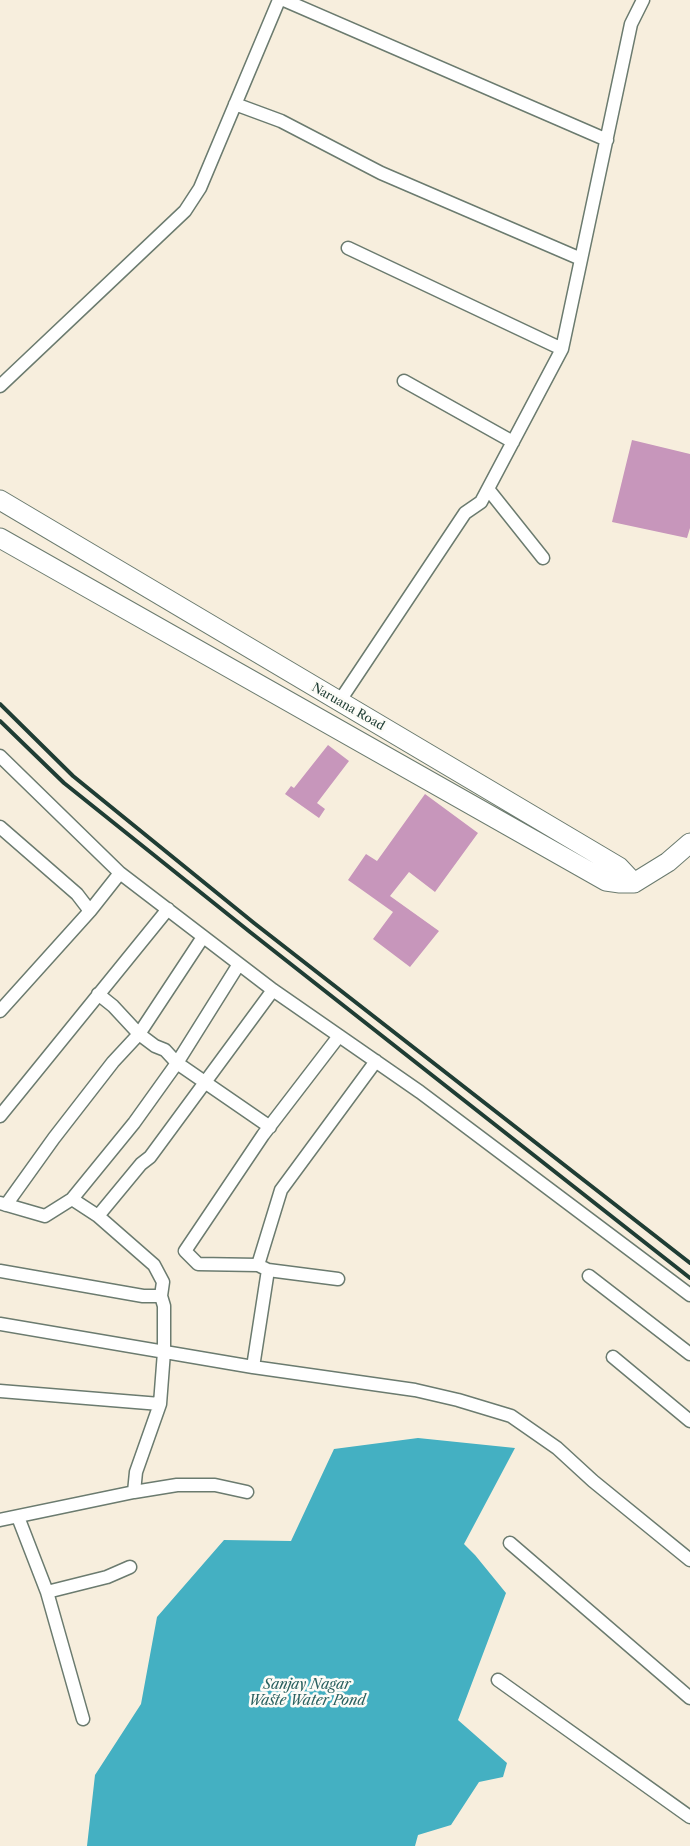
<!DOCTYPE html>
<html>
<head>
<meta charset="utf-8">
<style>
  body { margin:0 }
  canvas { display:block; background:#f7eedd }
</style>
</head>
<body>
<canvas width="690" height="1846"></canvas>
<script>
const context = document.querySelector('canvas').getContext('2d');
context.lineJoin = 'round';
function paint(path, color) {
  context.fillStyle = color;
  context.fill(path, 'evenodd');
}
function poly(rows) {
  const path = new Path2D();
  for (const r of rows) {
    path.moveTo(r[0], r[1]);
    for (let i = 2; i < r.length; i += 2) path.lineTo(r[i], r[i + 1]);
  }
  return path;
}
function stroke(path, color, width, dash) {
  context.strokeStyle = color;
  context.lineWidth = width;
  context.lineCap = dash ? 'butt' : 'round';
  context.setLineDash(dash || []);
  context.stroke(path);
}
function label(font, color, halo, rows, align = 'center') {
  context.font = font + ' "Libre Caslon Text",serif';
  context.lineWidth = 5;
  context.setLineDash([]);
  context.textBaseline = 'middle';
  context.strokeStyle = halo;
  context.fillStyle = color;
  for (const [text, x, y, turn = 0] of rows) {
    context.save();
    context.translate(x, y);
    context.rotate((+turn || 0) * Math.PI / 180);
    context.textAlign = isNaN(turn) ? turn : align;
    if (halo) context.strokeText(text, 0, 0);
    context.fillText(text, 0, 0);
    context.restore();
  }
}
const water = poly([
  [418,1438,515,1448,464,1544,475,1555,506,1593,458,1720,507,1763,503,1777,479,1782,451,1825,418,1835,415,1846,87,1846,95,1775,141,1704,157,1617,224,1540,291,1541,334,1449]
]);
const building = poly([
  [632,440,690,454,690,528,687,538,612,522],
  [328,745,349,761,317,803,325,809,319,818,285,794,291,786,294,788],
  [425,794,478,833,435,892,409,872,390,896,439,931,410,967,373,939,393,912,348,880,366,854,377,861]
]);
const street = poly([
  [284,0,607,140],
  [235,104,281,121,381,173,581,259],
  [348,248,562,349],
  [404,381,513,442],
  [0,386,185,211,200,188,279,0],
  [488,489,543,558],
  [339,702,465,513,481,502,562,349,631,24,643,0],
  [0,756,120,873,273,990,420,1092,690,1295],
  [0,827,77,894,90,911],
  [98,994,113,1006,139,1034,155,1046,165,1050,177,1063,270,1127],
  [0,1011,90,911,120,873],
  [0,1116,168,909],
  [72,1199,134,1123,177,1063,239,964],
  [0,1203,45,1216,72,1199,98,1216,154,1265,163,1282,161,1296,164,1306,164,1352,160,1404,136,1472,134,1492],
  [6,1205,54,1138,113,1062,139,1034,203,937],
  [98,1216,141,1164,150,1157,273,990],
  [258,1265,281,1190,376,1061],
  [268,1270,338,1279],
  [0,1271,143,1296,161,1296],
  [589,1276,690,1354],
  [0,1324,253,1367,415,1390,458,1400,511,1416,557,1448,593,1481,690,1560],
  [613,1357,690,1421],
  [253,1367,268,1270,258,1265,198,1264,185,1251,263,1135,339,1036],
  [0,1391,160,1404],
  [18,1517,47,1592,83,1719],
  [0,1520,134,1492,177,1485,215,1485,247,1492],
  [510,1543,690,1698],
  [47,1592,107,1577,130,1567],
  [498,1680,690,1817]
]);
const secondary = poly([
  [0,500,619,867,634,883],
  [0,538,606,881,620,883,634,883,668,862,690,843]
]);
const rail = poly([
  [0,704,73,776,254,923,690,1263],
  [0,721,64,783,250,932,690,1278]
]);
const streetNames = [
  ["Naruana Road",348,707,30]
];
const waterNames = [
  ["Sanjay Nagar",307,1685],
  ["Waste Water Pond",307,1701]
];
paint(water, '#44b0c2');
paint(building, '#c796bb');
stroke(street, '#6b7b6f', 15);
stroke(secondary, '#6b7b6f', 21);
stroke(street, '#fff', 12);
stroke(secondary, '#fff', 19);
stroke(rail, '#1f3d34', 4);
label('12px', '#1f3d34', '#fdfcf7', streetNames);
label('italic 14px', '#2a605f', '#fdfcf7', waterNames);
</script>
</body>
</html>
